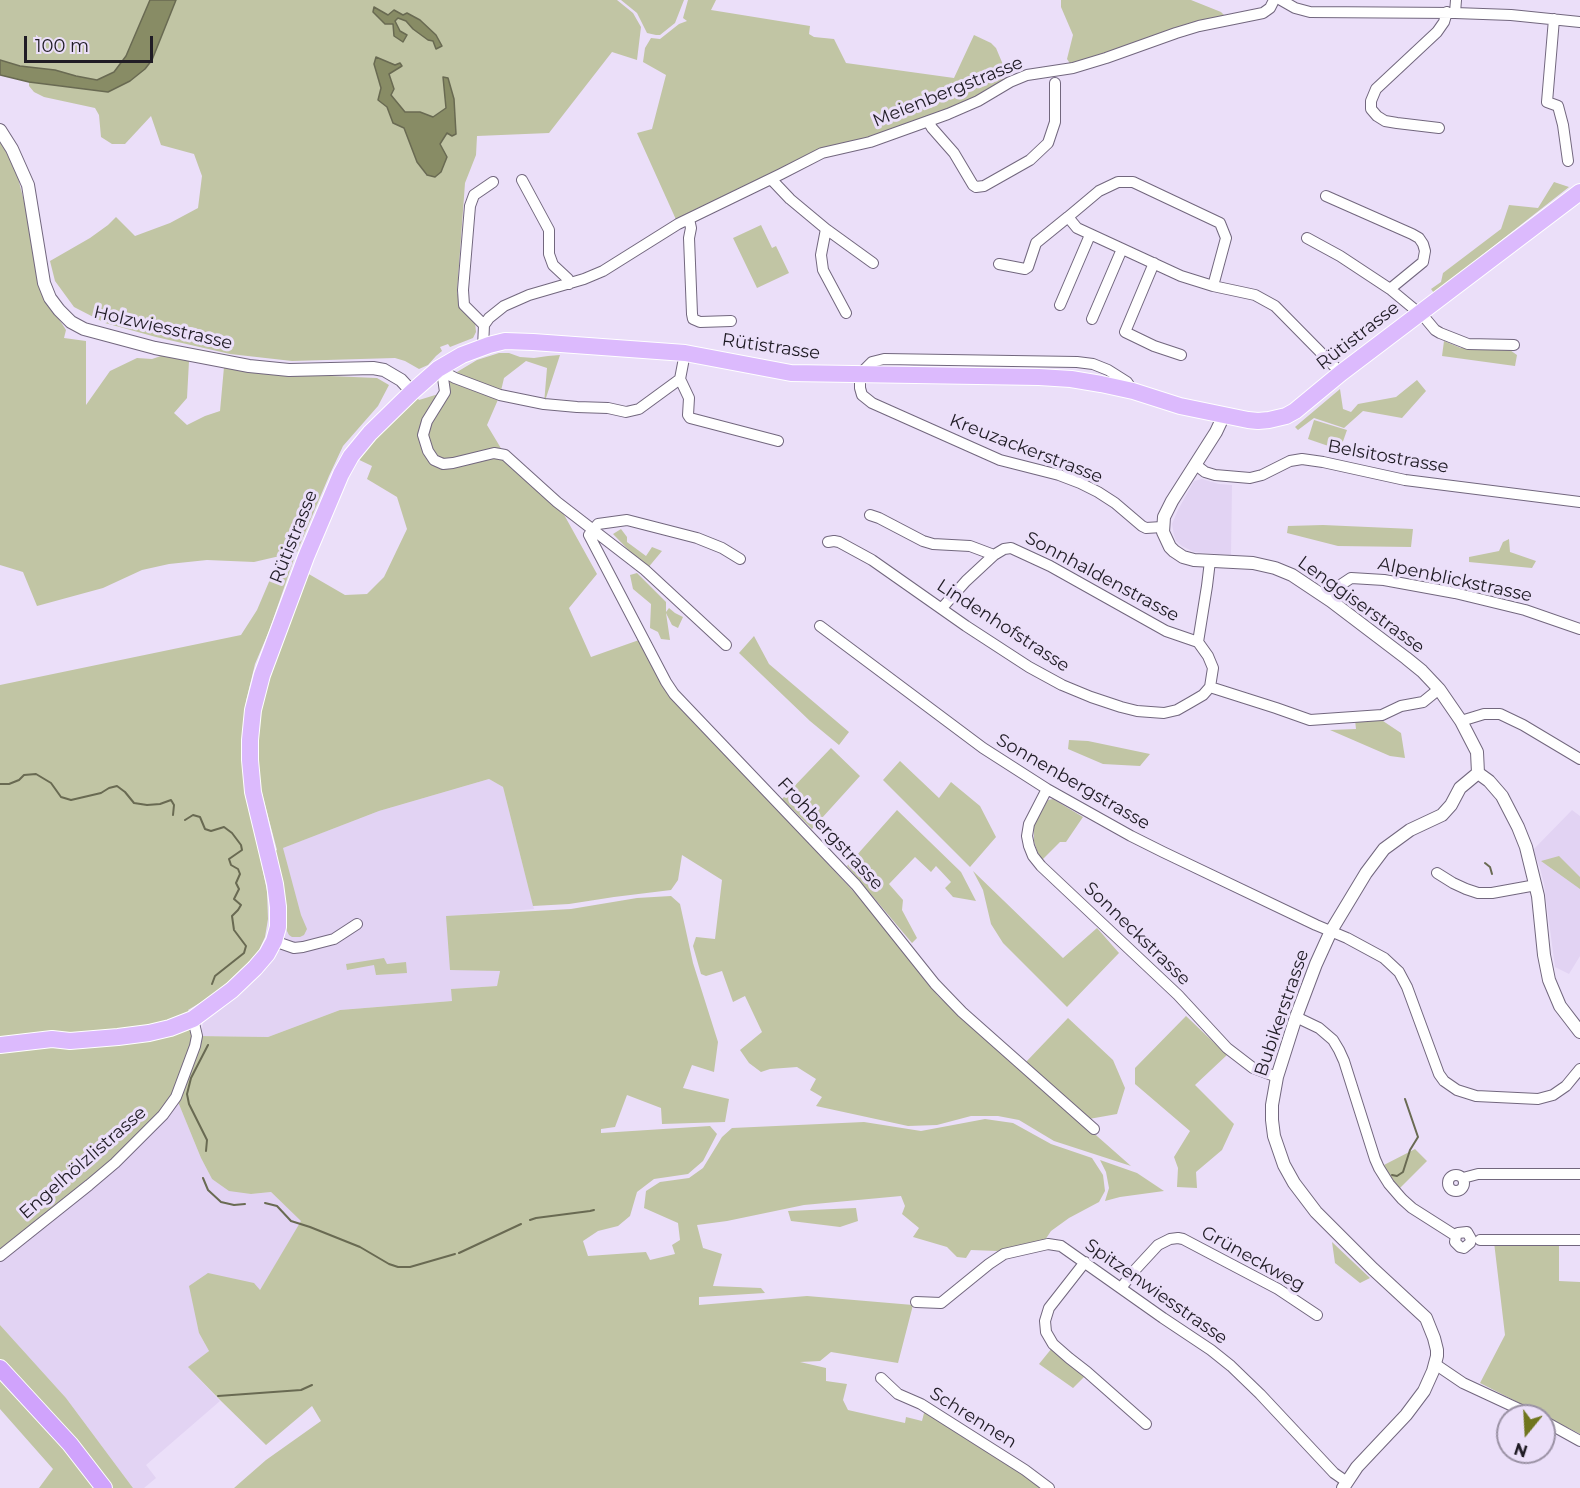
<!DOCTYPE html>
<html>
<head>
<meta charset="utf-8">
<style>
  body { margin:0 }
  #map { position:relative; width:1580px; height:1488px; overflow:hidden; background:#ebdff9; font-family:Montserrat,sans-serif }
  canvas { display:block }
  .north { position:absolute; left:1496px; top:1404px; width:60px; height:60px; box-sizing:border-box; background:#ebdff9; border:2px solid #9a91a4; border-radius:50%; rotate:198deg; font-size:16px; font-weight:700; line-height:24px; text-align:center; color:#201c25 }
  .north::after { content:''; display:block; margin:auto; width:21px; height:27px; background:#70761e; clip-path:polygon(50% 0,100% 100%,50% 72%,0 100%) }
  .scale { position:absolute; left:24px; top:36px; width:129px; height:27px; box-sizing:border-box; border:3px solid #201c25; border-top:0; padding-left:8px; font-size:18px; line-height:21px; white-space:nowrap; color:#201c25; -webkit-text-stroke:4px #ebdff9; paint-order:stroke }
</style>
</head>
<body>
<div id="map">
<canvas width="1580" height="1488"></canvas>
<div class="north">N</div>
<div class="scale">100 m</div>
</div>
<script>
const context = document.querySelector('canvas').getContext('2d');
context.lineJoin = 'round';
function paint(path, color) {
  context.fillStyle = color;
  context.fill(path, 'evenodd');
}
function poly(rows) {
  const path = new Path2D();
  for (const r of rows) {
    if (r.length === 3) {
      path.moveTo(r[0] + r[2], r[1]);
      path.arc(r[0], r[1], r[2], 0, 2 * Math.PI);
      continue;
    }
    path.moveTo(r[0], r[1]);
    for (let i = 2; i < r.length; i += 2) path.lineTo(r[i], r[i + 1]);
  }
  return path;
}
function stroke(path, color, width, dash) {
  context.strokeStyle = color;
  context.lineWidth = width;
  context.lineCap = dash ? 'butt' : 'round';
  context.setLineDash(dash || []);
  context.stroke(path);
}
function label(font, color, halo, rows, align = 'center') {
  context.font = font + ' Montserrat,sans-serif';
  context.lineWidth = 6;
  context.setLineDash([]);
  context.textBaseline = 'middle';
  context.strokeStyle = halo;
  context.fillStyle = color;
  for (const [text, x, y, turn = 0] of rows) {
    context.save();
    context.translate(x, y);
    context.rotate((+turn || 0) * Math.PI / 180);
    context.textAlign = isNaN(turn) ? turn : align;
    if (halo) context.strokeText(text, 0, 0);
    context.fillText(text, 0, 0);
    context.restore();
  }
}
const built = poly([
  [1202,479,1219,484,1232,485,1231,555,1194,552,1182,546,1176,541,1174,535,1172,524,1178,510,1194,481],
  [489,779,503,787,534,909,446,917,500,971,497,986,452,989,452,1001,340,1010,268,1037,201,1036,203,1023,224,1007,272,958,277,850,379,811],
  [1572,810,1580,816,1580,956,1569,974,1555,967,1544,884,1540,868,1533,850],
  [176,1097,201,1158,212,1179,251,1194,271,1192,302,1221,260,1290,199,1333,209,1351,189,1368,220,1401,146,1465,156,1478,144,1488,133,1488,66,1398,0,1325,0,1256]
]);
const green = poly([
  [0,0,150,0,126,56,114,72,97,80,76,76,55,70,20,66,0,60],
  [176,0,617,0,633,13,641,27,637,60,612,52,549,133,477,136,476,155,465,183,457,293,475,322,476,332,473,338,450,347,448,344,440,347,442,351,436,356,428,365,419,369,405,361,395,358,292,361,230,354,156,337,105,323,74,307,55,281,50,261,90,238,108,225,116,217,135,236,170,223,198,208,202,176,194,154,161,145,151,116,125,144,112,144,101,137,99,115,95,108,44,97,34,92,29,86,29,82,108,92,152,60],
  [376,57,395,65,402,65,389,73,394,89,391,95,405,112,420,112,433,117,446,108,444,78,452,136,447,132,440,144,426,175,417,162,404,128,393,123,387,107,378,100,381,88],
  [621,0,684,0,675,23,660,35,656,35,647,33,637,13],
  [688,0,716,0,711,10,810,26,809,34,814,37,834,39,846,63,954,78,974,35,991,43,996,48,1004,67,1001,71,1010,82,978,101,822,153,678,224,637,133,652,129,666,75,643,62,645,48,651,38,660,39,679,24,687,21,683,18],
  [1061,0,1191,0,1221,12,1229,20,1073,68,1067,59,1073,35,1061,7],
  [0,141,16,170,27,213,41,291,66,330,64,338,86,341,86,405,110,371,137,358,152,359,164,355,189,361,187,398,174,413,187,425,205,416,220,411,224,367,260,373,377,378,389,385,378,406,343,446,329,476,297,552,254,562,207,560,169,564,142,570,103,588,37,606,23,572,0,565],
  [1554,182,1569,187,1434,293,1431,289,1441,282,1443,273,1501,229,1509,205,1538,208],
  [761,225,772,248,776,246,789,273,757,288,733,238],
  [1444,341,1461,348,1507,348,1517,355,1515,366,1442,356],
  [499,353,509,353,520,357,534,358,548,356,560,355,544,404,547,368,526,361,504,378,500,395,487,425,505,455,562,511,597,574,569,608,591,657,639,640,670,694,881,921,938,996,1131,1166,1054,1141,1019,1120,998,1116,971,1116,937,1125,908,1126,816,1106,822,1097,810,1090,816,1079,797,1067,770,1069,761,1072,749,1063,740,1050,762,1032,745,996,733,1002,722,971,706,976,701,974,693,946,696,937,715,939,722,880,682,855,678,880,671,890,614,897,569,904,533,906,503,787,489,779,379,811,283,848,301,915,307,929,304,935,300,937,292,937,289,935,286,929,287,908,283,890,273,852,277,850,255,767,262,694,307,573,345,595,367,594,384,577,407,529,397,497,367,479,372,466,351,456,412,392,419,400,445,392,447,378,477,360],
  [1417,380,1426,391,1402,418,1363,411,1344,428,1314,418,1298,430,1295,427,1340,389,1343,409,1351,412,1358,404,1396,397],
  [1314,420,1347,430,1340,450,1308,439],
  [1323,525,1413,529,1411,547,1338,546,1287,533,1288,526],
  [621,529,627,537,627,542,646,556,652,547,662,551,647,569,613,534],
  [1509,539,1510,552,1536,561,1532,568,1469,562,1469,557,1499,551,1503,542],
  [294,559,269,631,255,664,246,701,243,745,249,802,267,891,268,919,265,937,259,950,241,971,213,995,188,1010,193,1019,197,1036,268,1037,340,1010,452,1001,451,989,497,986,500,971,450,970,446,916,571,909,637,898,671,896,680,904,693,963,718,1042,714,1072,692,1065,683,1088,729,1099,725,1122,662,1124,661,1108,627,1095,615,1127,601,1129,601,1133,710,1126,717,1134,703,1161,688,1174,654,1179,637,1192,630,1216,618,1226,598,1231,583,1241,588,1256,646,1252,650,1260,675,1254,672,1245,680,1240,678,1223,644,1208,646,1191,660,1182,689,1178,703,1168,722,1137,732,1128,864,1122,921,1131,985,1119,1013,1123,1051,1144,1092,1158,1103,1175,1105,1191,1099,1202,1069,1218,1051,1231,1045,1240,1030,1246,997,1251,971,1250,966,1258,957,1257,947,1247,913,1237,919,1228,902,1214,905,1206,901,1196,804,1205,727,1221,697,1225,703,1248,722,1254,713,1286,761,1288,765,1293,699,1297,699,1305,807,1296,913,1305,898,1363,831,1352,820,1361,800,1362,826,1368,826,1381,847,1384,843,1400,848,1410,905,1423,906,1417,922,1421,925,1409,1046,1488,234,1488,266,1460,321,1421,312,1406,266,1445,220,1400,188,1367,209,1351,199,1333,189,1286,208,1273,254,1283,260,1290,301,1221,271,1192,251,1194,229,1191,212,1179,201,1158,176,1097,163,1115,0,1256,0,685,241,635,257,610,277,563],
  [637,573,666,602,666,612,669,608,675,613,683,617,678,628,672,625,666,613,670,640,661,639,658,632,650,628,651,604,633,589,630,575],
  [754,636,769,664,849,732,839,745,810,721,739,653],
  [1380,719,1401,733,1405,758,1390,756,1330,730,1356,729,1355,720],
  [1069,740,1088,741,1150,754,1140,766,1103,764,1068,749],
  [831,748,860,776,812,829,782,799],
  [900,761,939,798,951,782,980,806,996,837,970,867,883,780],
  [1053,799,1083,817,1066,842,1060,842,1042,860,1037,851,1034,841,1034,825,1048,800],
  [897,810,961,872,976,901,953,897,945,888,951,882,936,866,931,872,915,857,889,884,903,900,902,910,917,938,912,943,847,866],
  [1559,856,1580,877,1580,889,1541,861],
  [973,871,1063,958,1097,928,1119,953,1067,1007,1003,943,991,924,983,890],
  [384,958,387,964,406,962,407,973,376,975,374,965,347,970,346,964],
  [1186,1016,1227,1055,1195,1085,1234,1124,1222,1150,1196,1172,1197,1188,1177,1187,1178,1168,1174,1157,1190,1131,1135,1084,1135,1068],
  [1068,1018,1113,1060,1125,1088,1117,1114,1089,1119,1025,1063],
  [1415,1149,1427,1161,1398,1190,1382,1166],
  [1100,1160,1137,1173,1164,1191,1120,1197,1105,1201,1109,1188,1106,1172],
  [856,1208,858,1221,840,1227,791,1221,788,1211],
  [1332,1242,1370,1278,1360,1283,1335,1263],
  [1494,1242,1559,1242,1559,1281,1580,1282,1580,1434,1480,1383,1505,1335],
  [0,1325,66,1398,133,1488,39,1488,53,1469,0,1409],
  [1052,1348,1085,1376,1073,1388,1039,1364]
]);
const water = poly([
  [150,0,176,0,152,60,145,69,130,81,108,92,29,82,0,75,0,60,20,66,55,70,76,76,97,80,114,72,126,56,150,0],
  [374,7,388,15,394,10,403,15,407,13,420,20,436,35,442,46,436,49,433,41,428,40,413,29,406,21,398,18,395,21,400,31,407,35,403,42,394,36,393,24,385,24,373,12,374,7],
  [376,57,395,65,400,63,402,66,389,74,394,89,391,95,405,112,420,112,433,117,446,108,443,77,448,78,454,99,456,134,452,136,447,133,440,144,447,157,441,172,435,177,427,175,417,162,404,128,393,123,387,107,378,100,381,88,374,64,376,57]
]);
const stream = poly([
  [0,784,9,784,19,780,24,775,36,774,51,783,61,797,71,800,101,793,109,788,117,786,125,792,134,803,147,805,160,804,171,800,174,805,173,815],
  [185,820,193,815,200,817,205,829,211,831,224,827,232,833,241,845,242,850,229,859,231,865,238,869,240,874,236,883,239,889,234,899,241,905,238,910,232,916,234,930,246,946,244,953,215,976,212,984],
  [1485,863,1490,867,1492,874],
  [206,1151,207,1140,189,1104,187,1094,191,1078,208,1045],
  [1392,1175,1397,1176,1403,1172,1410,1150,1418,1137,1405,1099],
  [203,1178,208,1190,221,1202,234,1205,245,1204],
  [265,1203,277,1206,291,1221,310,1227,360,1247,389,1264,398,1267,410,1267,455,1254],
  [530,1220,536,1218,590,1211,594,1210],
  [459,1253,521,1224],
  [218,1396,301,1390,312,1385]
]);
const minor = poly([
  [1281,0,1295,8,1310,12,1455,13,1511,15,1580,22],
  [1455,13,1456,0],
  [1554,19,1547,102,1558,106,1563,125,1568,161],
  [928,121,932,128,954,153,973,185,976,187,984,186,1030,160,1048,143,1055,122,1055,83],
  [1439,128,1397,123,1385,121,1377,116,1371,109,1371,101,1376,89,1437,32,1444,22,1447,12],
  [771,179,790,199,826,229,821,255,823,270,846,313],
  [522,180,549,230,549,254,553,265,568,279,569,284],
  [1326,196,1412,234,1419,238,1423,244,1425,251,1423,262,1390,289],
  [689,219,691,228,689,238,692,314,693,319,700,322,731,321],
  [826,229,873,263],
  [1307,238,1340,256,1390,289,1425,318,1435,330,1440,333,1468,344,1514,345],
  [1154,263,1125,332,1154,346,1181,355],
  [999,264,1025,269,1028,267,1036,243,1068,217],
  [1213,286,1226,238,1220,223,1133,182,1118,182,1099,191,1068,217,1077,228,1181,276,1213,286,1255,295,1275,306,1341,373],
  [1060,305,1090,235],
  [1092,319,1122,249],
  [484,325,464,305,463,290,470,206,474,195,493,182],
  [483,347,484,325,489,318,504,306,529,295,584,279,603,271,678,224,781,174,822,153,870,142,948,114,978,101,1010,82,1027,75,1073,68,1106,58,1176,33,1199,26,1263,13,1270,8,1274,0],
  [685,353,680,379,689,398,688,415,690,418,778,441],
  [438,369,443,378,445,392,427,421,423,435,428,451,434,460,443,464,453,463,494,453,505,455,557,502,645,570,726,645],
  [438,369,455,378,500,395,544,404,577,407,608,408,626,412,639,409,680,379],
  [1133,391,1127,382,1108,370,1093,364,1077,362,884,359,872,362,860,374,860,388,862,395,872,403,1000,460,1059,475,1080,483,1098,492,1115,503,1142,526,1146,528,1162,527],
  [1196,465,1205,472,1215,475,1250,478,1262,475,1290,461,1302,459,1323,462,1405,480,1580,502],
  [870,515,879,518,923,541,933,544,970,546,994,555],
  [828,542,834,541,839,542,872,560,966,626,1029,667,1062,685,1091,697,1121,707,1137,711,1164,713,1177,710,1191,702,1203,695,1210,687,1213,668,1208,656,1198,642,1207,586,1210,561],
  [740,559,722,548,697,538,627,520,598,524,589,535,666,682,674,694,856,885,935,984,962,1012,1094,1129],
  [1331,601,1342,584,1351,578,1384,580,1455,593,1525,610,1580,629],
  [942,608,966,581,994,555,1004,549,1011,548,1050,566,1166,631,1198,642],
  [820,626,983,748,1047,789,1131,836,1163,852,1316,925,1347,938,1384,958,1399,972,1407,987,1439,1074,1444,1081,1457,1090,1476,1096,1538,1099,1553,1095,1566,1086,1580,1069],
  [1210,687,1276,708,1310,720,1382,715,1401,706,1423,702,1439,689],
  [1461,721,1484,714,1500,714,1523,725,1580,759],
  [1047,789,1029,824,1027,836,1029,846,1033,856,1041,866,1178,995,1227,1048,1253,1068,1277,1077],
  [1437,873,1453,883,1466,889,1478,893,1492,893,1536,885],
  [274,941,294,948,303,947,334,939,357,924],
  [1296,1017,1319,1028,1333,1040,1339,1050,1344,1061,1375,1159,1379,1168,1389,1184,1402,1199,1412,1208,1456,1236,1455,1242,1460,1247,1464,1248,1470,1243,1471,1239,1467,1232,1458,1233,1456,1236],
  [1456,1183,8],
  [1463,1178,1478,1174,1580,1174],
  [1480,1240,1580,1240],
  [0,1256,89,1185,115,1163,163,1115,176,1097,195,1046,197,1036,193,1019],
  [1085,1262,1049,1308,1045,1321,1046,1332,1053,1344,1069,1358,1087,1372,1146,1424],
  [1121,1288,1134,1271,1158,1245,1170,1239,1178,1238,1183,1239,1278,1289,1317,1315],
  [916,1302,941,1303,989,1264,1004,1254,1048,1244,1061,1246,1163,1318,1211,1350,1231,1366,1260,1394,1334,1473,1347,1482],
  [1435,1364,1463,1383,1534,1416],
  [881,1378,898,1394,921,1404,1025,1470,1049,1488],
  [1544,1421,1580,1441]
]);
const tertiary = poly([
  [0,130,12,149,28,185,44,283,50,298,59,310,71,322,84,329,99,333,155,348,249,366,289,370,373,368,384,370,401,380,412,392],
  [1224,415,1216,432,1172,501,1164,517,1163,532,1170,547,1174,551,1183,557,1194,560,1253,563,1275,568,1292,575,1331,601,1406,658,1422,671,1439,689,1461,721,1477,752,1478,773],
  [1478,773,1489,781,1502,796,1518,827,1526,847,1538,896,1544,955,1549,980,1560,1006,1580,1032],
  [1343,1488,1357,1467,1406,1415,1424,1391,1433,1371,1437,1356,1437,1350,1434,1338,1426,1318,1373,1269,1316,1212,1294,1183,1284,1165,1274,1136,1272,1120,1272,1105,1277,1077,1296,1017,1316,964,1331,931,1366,873,1384,849,1410,830,1442,815,1451,805,1460,788,1478,773]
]);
const primary = poly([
  [0,1045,52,1039,70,1041,118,1037,149,1033,170,1028,193,1019,232,990,255,968,267,954,274,941,278,927,278,907,275,884,253,792,250,760,250,740,253,710,262,675,306,557,341,474,351,456,370,433,412,392,438,369,462,355,489,345,505,341,533,342,685,353,791,373,1039,377,1071,379,1101,384,1133,391,1180,406,1248,420,1258,421,1269,420,1286,416,1295,411,1341,373,1580,192]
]);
const trunk = poly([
  [0,1368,70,1444,104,1488]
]);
const streetNames = [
  ["Meienbergstrasse",948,92,-22],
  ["Holzwiesstrasse",163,328,13],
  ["Rütistrasse",1358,336,-38],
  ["Rütistrasse",771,347,8],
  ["Kreuzackerstrasse",1026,449,21],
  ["Belsitostrasse",1388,457,10],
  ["Rütistrasse",294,537,-68],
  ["Sonnhaldenstrasse",1102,577,28],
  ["Alpenblickstrasse",1455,580,12],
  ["Lenggiserstrasse",1361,605,36],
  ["Lindenhofstrasse",1003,626,33],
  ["Sonnenbergstrasse",1073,782,30],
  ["Frohbergstrasse",830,834,47],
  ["Sonneckstrasse",1137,934,44],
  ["Bubikerstrasse",1282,1013,-71],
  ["Engelhölzlistrasse",83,1163,-41],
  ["Grüneckweg",1253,1259,29],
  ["Spitzenwiesstrasse",1156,1292,35],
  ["Schrennen",973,1418,32]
];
paint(built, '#e2d3f3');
paint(green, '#c1c5a4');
paint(water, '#888c65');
stroke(water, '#696a52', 1.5);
stroke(stream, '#696a52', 2);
stroke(minor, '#72677e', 12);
stroke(tertiary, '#72677e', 14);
stroke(primary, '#fff', 18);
stroke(trunk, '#fff', 18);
stroke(minor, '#fff', 10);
stroke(tertiary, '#fff', 12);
stroke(primary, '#dcbafd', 16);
stroke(trunk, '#d0a3fc', 16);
label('18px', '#201c25', '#ebdff9', streetNames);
</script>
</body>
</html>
